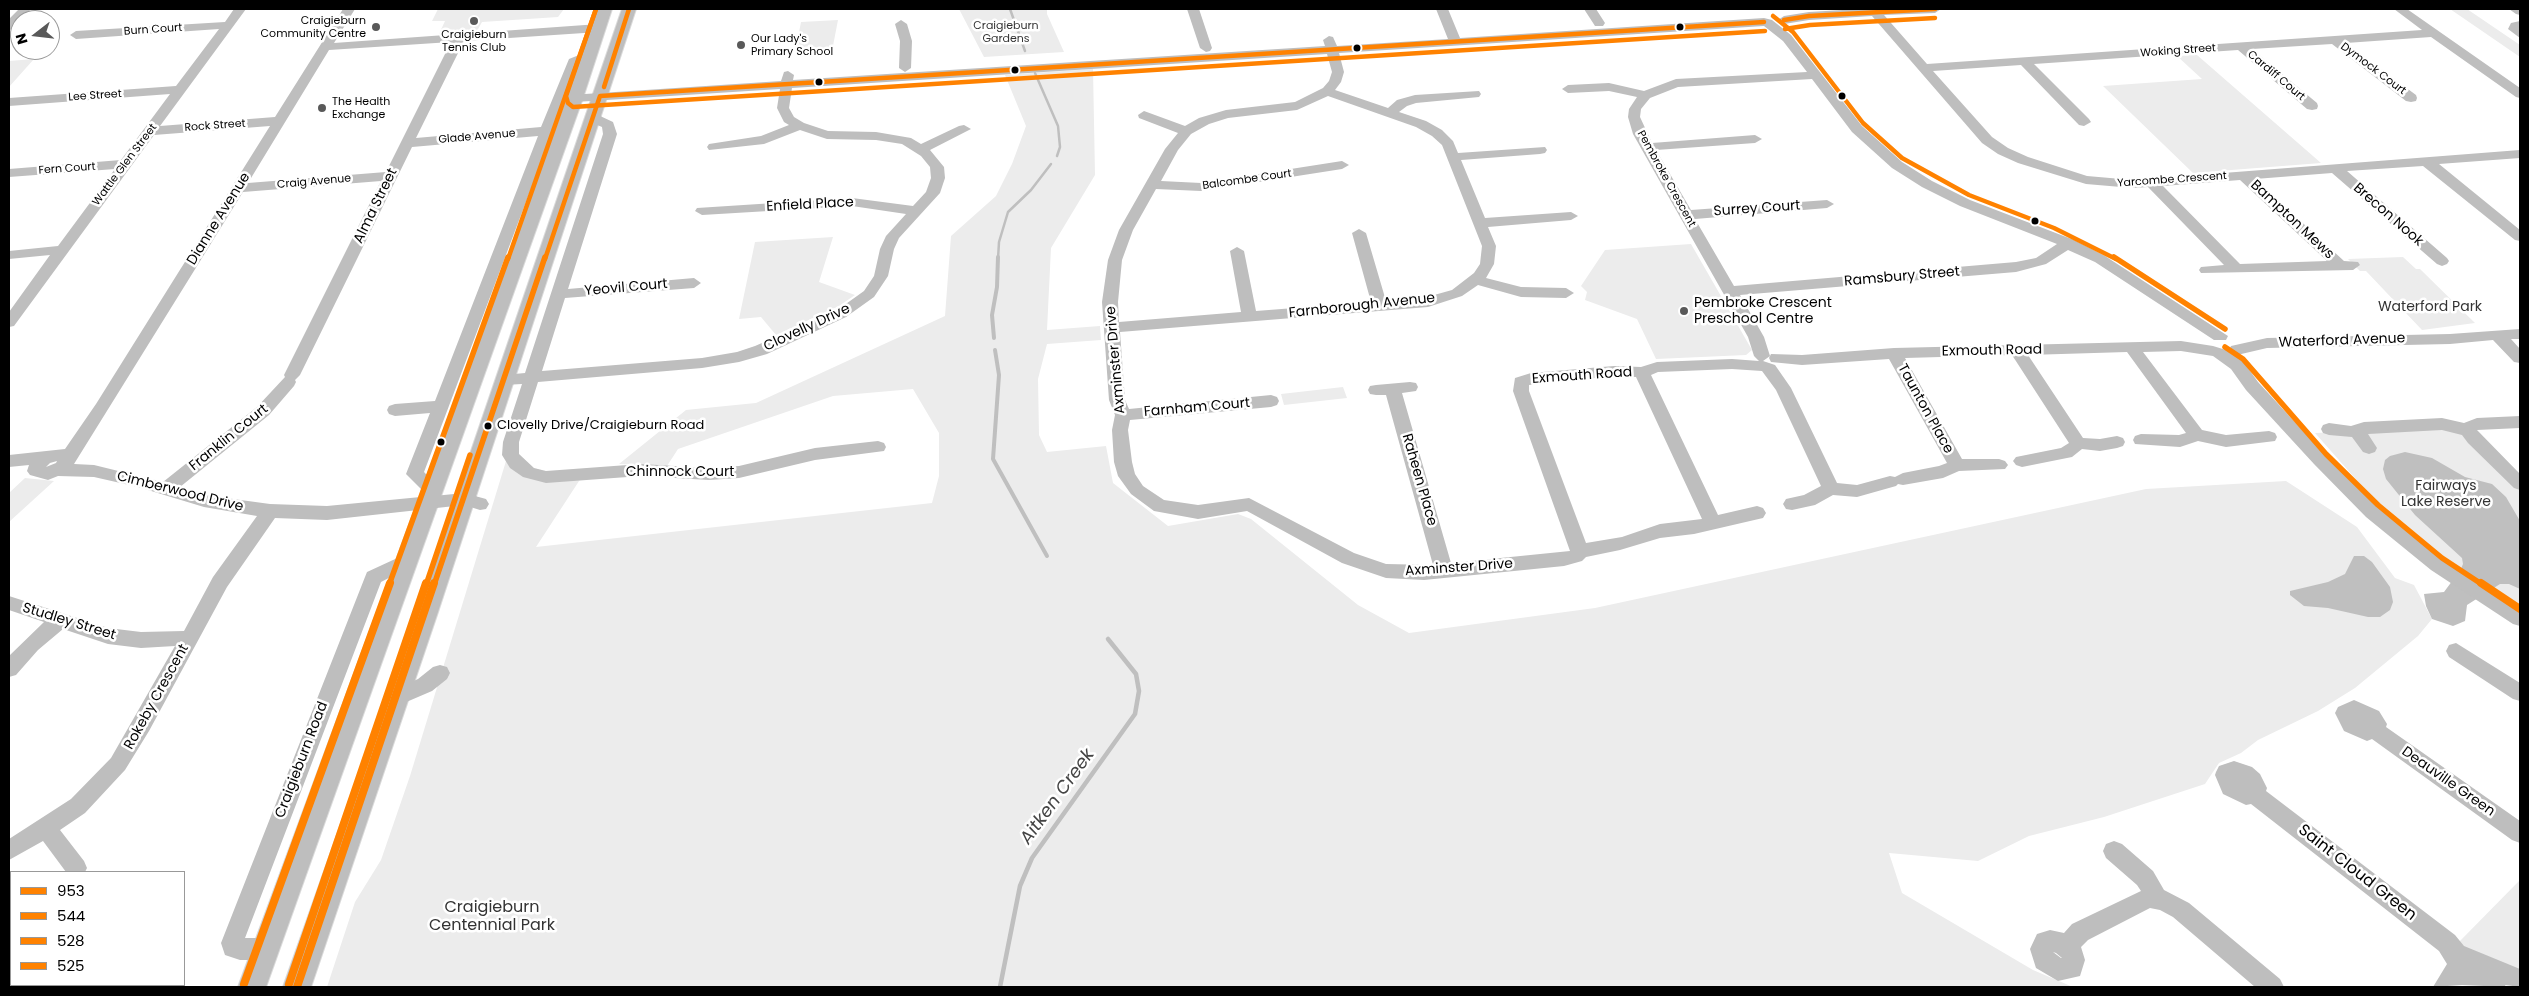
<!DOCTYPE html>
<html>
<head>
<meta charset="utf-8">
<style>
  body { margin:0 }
  #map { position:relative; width:2529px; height:996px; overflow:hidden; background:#fff; font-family:Poppins,sans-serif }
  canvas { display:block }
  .frame { position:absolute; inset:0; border:10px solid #000; pointer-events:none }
  .legend { position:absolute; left:10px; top:871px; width:175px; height:115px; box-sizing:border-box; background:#fff; border:1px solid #999; margin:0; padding:6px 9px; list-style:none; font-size:15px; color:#000 }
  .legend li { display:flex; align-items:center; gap:10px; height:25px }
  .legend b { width:25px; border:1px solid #999 }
  .north { position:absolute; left:10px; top:10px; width:50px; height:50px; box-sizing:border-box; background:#fff; border:1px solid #999; border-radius:50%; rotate:254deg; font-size:14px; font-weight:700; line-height:20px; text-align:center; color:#000 }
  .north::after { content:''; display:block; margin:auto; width:18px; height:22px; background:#595959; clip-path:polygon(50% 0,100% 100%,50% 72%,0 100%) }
</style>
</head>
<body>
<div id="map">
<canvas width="2529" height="996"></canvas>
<div class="frame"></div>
<ul class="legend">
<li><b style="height:6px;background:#ff8200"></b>953</li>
<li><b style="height:6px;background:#ff8200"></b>544</li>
<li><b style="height:6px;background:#ff8200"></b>528</li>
<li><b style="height:6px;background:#ff8200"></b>525</li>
</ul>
<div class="north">N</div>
</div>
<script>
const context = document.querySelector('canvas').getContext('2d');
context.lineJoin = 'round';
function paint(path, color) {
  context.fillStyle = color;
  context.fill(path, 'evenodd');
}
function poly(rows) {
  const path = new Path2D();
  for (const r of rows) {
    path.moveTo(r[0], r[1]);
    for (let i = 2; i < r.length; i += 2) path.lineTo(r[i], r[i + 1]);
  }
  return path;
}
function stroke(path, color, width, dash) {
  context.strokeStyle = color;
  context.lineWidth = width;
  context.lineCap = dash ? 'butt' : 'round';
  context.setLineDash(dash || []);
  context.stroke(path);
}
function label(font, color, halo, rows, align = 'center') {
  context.font = font + ' Poppins,sans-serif';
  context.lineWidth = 5;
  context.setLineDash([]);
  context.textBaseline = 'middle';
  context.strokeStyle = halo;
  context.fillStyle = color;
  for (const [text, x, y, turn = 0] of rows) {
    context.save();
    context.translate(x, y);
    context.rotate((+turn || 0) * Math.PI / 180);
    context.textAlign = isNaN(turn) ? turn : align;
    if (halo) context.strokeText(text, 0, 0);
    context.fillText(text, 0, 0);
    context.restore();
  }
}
const green = poly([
  [438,9,564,9,558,17,482,22,477,31,439,34,445,21,432,21],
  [959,9,1047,9,1047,14,1064,52,984,57],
  [2450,9,2467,9,2520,45,2520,57],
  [838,20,832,51,795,53,801,22],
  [2197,55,2321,163,2193,173,2103,86,2202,79,2177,56],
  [34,59,9,87,9,61],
  [1093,69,1095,175,1051,248,1047,330,1100,326,1101,340,1047,344,1038,379,1039,435,1047,452,1106,446,1113,483,1168,526,1238,514,1251,519,1358,605,1409,633,1595,608,2146,489,2286,481,2357,527,2395,578,2414,585,2432,619,2418,636,2355,688,2318,711,2258,740,2241,753,2219,763,2205,784,2104,817,2029,836,1978,861,1889,853,1902,893,2033,970,2073,987,327,987,355,902,381,860,410,776,506,461,513,469,581,478,536,547,932,503,939,476,939,433,913,389,833,396,678,449,667,466,619,464,686,410,756,403,945,316,951,236,996,196,1012,164,1026,126,1005,75],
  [833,237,819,282,855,295,839,306,776,335,761,317,739,319,755,242],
  [1691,244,1752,350,1746,355,1656,359,1637,319,1585,300,1587,292,1581,286,1605,250],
  [2403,257,2416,269,2420,269,2475,323,2422,330,2366,271,2360,271,2348,259],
  [1343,387,1347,398,1284,405,1281,394],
  [2446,428,2464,435,2520,490,2520,613,2472,583,2392,520,2315,433],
  [25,478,54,481,9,522,9,493],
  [2520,880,2520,976,2475,958,2457,944]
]);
const water = poly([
  [2405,452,2432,458,2465,477,2492,484,2506,497,2520,521,2520,589,2509,584,2500,584,2467,605,2465,621,2453,626,2432,619,2426,606,2424,594,2444,592,2461,569,2463,564,2462,558,2415,515,2386,479,2383,469,2385,460,2390,456],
  [2354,556,2364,556,2372,562,2390,587,2393,602,2390,610,2380,617,2368,617,2328,608,2304,606,2290,595,2290,591,2328,582,2345,574]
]);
const streamFar2 = poly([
  [1010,9,1025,51],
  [1035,73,1058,126,1060,147,1057,156],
  [998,259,999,242,1008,212,1031,190,1051,164]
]);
const streamFar1 = poly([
  [994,338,992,315,997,287,998,257],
  [995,350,999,375,993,459,1047,556]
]);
const stream = poly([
  [1000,987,1020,886,1032,858,1135,714,1139,691,1136,674,1108,639]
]);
const minor = poly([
  [19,9,31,9,13,29,9,30,9,19,19,9],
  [234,9,246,9,160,126,275,117,343,9,355,9,334,43,599,24,605,28,599,32,464,41,416,138,541,127,569,59,589,51,595,55,578,64,424,472,441,490,434,496,464,493,486,499,489,504,486,509,480,510,464,505,327,520,275,518,227,587,149,731,125,770,85,813,60,830,84,861,87,868,85,872,66,872,43,841,9,860,9,839,71,799,111,758,175,646,141,648,108,644,63,629,38,650,16,675,9,677,9,656,44,622,9,610,9,596,108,628,141,632,184,631,213,577,257,516,204,507,138,487,94,477,58,476,48,480,30,475,27,471,29,465,9,467,9,455,65,449,96,404,270,126,154,135,14,326,9,327,9,312,50,255,9,259,9,251,58,246,115,169,9,177,9,169,121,160,170,94,9,106,9,98,176,86,219,29,76,39,70,35,76,31,225,22,234,9],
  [451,42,386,172,248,183,329,50,451,42],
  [538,136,435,401,395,404,389,406,387,410,389,414,395,416,430,413,406,474,426,494,431,496,327,506,270,504,204,495,180,487,269,415,294,386,296,382,295,380,300,375,412,147,538,136],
  [381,181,284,375,285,377,257,407,163,482,94,465,74,464,243,192,381,181],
  [57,461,56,463,46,467,50,463,57,461],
  [1187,9,1199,9,1212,48,1210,51,1206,52,1200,48,1187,9],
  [1436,9,1448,9,1460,38,1764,18,1772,20,1791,35,1862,126,1902,162,1932,181,1970,200,2074,240,2105,256,2228,336,2226,340,2214,340,2095,262,2068,250,2046,264,2016,272,1740,295,1764,337,1770,356,1763,361,1775,365,1791,388,1837,483,1857,485,1890,476,1895,477,1903,473,1939,466,1947,463,1889,359,1802,365,1771,362,1769,358,1771,354,1802,355,1894,348,2181,341,2213,346,2226,350,2243,361,2258,382,2326,456,2378,507,2443,560,2520,610,2520,626,2513,624,2431,570,2366,517,2314,464,2246,390,2231,369,2213,356,2181,351,2143,352,2202,430,2226,435,2269,431,2275,433,2277,437,2275,441,2226,447,2198,441,2180,447,2135,444,2133,440,2135,436,2141,434,2179,435,2186,433,2127,352,2028,355,2083,438,2100,439,2117,436,2123,438,2125,442,2123,446,2117,448,2100,451,2082,449,2072,457,2022,467,2016,465,2013,461,2016,457,2061,448,2069,443,2012,355,1905,358,1962,459,1999,459,2005,461,2008,465,2005,469,1959,471,1943,478,1903,485,1898,484,1896,486,1857,497,1833,495,1815,505,1792,510,1786,509,1783,504,1786,499,1804,495,1821,486,1776,390,1762,371,1732,369,1658,372,1651,375,1718,515,1757,506,1763,508,1766,513,1763,518,1694,534,1660,538,1620,550,1586,557,1582,561,1564,566,1424,580,1386,578,1342,563,1247,511,1198,519,1154,511,1131,494,1118,476,1114,462,1112,430,1115,415,1109,400,1102,302,1108,260,1119,230,1165,149,1178,133,1139,118,1138,115,1144,111,1185,126,1199,118,1226,110,1295,102,1323,88,1329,81,1332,72,1327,54,792,88,789,108,794,117,804,123,828,131,876,132,911,138,921,144,959,126,964,125,971,129,930,150,944,167,945,178,940,193,899,238,894,249,888,276,874,297,846,317,767,354,739,362,702,368,538,382,519,442,519,454,534,468,546,471,641,464,709,468,739,466,815,448,878,441,884,443,886,447,884,451,815,460,739,478,709,480,641,476,546,483,523,477,510,468,502,455,503,442,522,384,504,385,498,384,496,380,498,376,504,375,525,373,603,134,602,127,588,121,586,118,588,115,598,115,613,122,617,134,568,289,694,278,701,283,694,288,565,298,542,371,702,358,737,352,755,346,836,311,864,291,874,276,880,249,886,236,906,214,852,206,702,215,695,211,697,208,852,198,913,206,926,192,931,178,930,167,921,156,902,144,876,140,827,139,800,130,764,144,709,150,707,147,709,144,761,136,789,125,784,122,777,108,780,89,575,102,570,101,569,98,570,95,781,81,784,72,788,71,794,75,793,80,1325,46,1323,40,1329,36,1333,37,1337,46,1448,39,1436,9],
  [1764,26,1783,41,1807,72,1676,79,1644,91,1609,83,1568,85,1562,89,1568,93,1609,91,1637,97,1629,109,1628,117,1633,134,1748,337,1754,356,1759,361,1732,359,1657,362,1641,367,1614,366,1531,373,1515,378,1513,391,1570,551,1451,563,1402,393,1416,391,1418,387,1416,383,1410,382,1376,385,1370,386,1368,390,1370,394,1376,395,1386,395,1433,565,1386,564,1354,553,1249,498,1198,505,1164,500,1143,486,1135,474,1132,462,1128,430,1130,420,1271,407,1277,405,1279,401,1277,397,1271,395,1129,409,1125,400,1120,332,1428,307,1462,296,1478,285,1521,297,1566,298,1574,293,1566,288,1521,287,1486,278,1494,264,1496,246,1488,227,1571,220,1578,216,1571,212,1485,218,1461,160,1540,154,1545,153,1547,150,1545,147,1458,153,1453,141,1442,130,1426,121,1399,112,1407,106,1416,103,1479,97,1481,94,1479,91,1415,95,1397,100,1388,108,1335,90,1341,82,1344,72,1339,53,1764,26],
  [1812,79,1852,132,1892,168,1922,187,1960,206,2057,244,2036,258,2016,262,1734,286,1695,219,1827,208,1834,204,1827,200,1691,210,1656,150,1755,143,1762,139,1755,135,1652,143,1640,117,1641,109,1650,98,1678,87,1812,79],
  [1328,96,1416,127,1432,136,1442,145,1482,246,1480,264,1474,273,1452,290,1427,297,1386,301,1366,233,1359,229,1352,233,1371,302,1256,311,1244,251,1237,247,1230,251,1241,312,1119,322,1118,302,1122,260,1133,230,1156,189,1201,191,1342,169,1349,165,1342,161,1201,183,1161,181,1178,150,1191,134,1209,124,1228,118,1297,110,1328,96],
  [1614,376,1636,377,1702,519,1660,524,1622,537,1586,543,1529,391,1529,385,1614,376],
  [1584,9,1596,9,1605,23,1603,26,1595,26,1584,9],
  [1859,9,1941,9,1935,13,1884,15,1927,64,2422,30,2394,9,2407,9,2520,88,2520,98,2516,97,2431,37,2346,43,2416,95,2417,98,2416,101,2411,102,2406,101,2332,44,2252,49,2317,103,2318,106,2317,109,2312,110,2307,109,2238,50,2034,64,2089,119,2091,122,2084,126,2079,125,2021,65,1933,71,1992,137,2008,148,2028,157,2087,176,2133,180,2520,150,2520,158,2439,164,2520,230,2520,241,2515,240,2423,166,2347,171,2447,258,2449,261,2447,264,2442,266,2437,264,2332,173,2255,179,2344,261,2358,262,2360,265,2353,270,2201,273,2199,270,2201,267,2224,265,2148,187,2133,188,2086,184,2018,163,1998,154,1982,143,1872,16,1809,20,1784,24,1778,20,1784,16,1809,12,1859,9],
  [2240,180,2327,261,2240,264,2163,186,2240,180],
  [2509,9,2520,9,2520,15,2516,14,2509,9],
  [901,20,907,24,912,41,911,68,905,72,899,68,900,41,895,24,901,20],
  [2520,21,2520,38,2508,29,2511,23,2520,21],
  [2520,329,2520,339,2511,339,2520,349,2520,363,2514,362,2493,340,2450,344,2267,348,2237,355,2231,354,2229,350,2231,346,2267,338,2450,334,2520,329],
  [2520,416,2520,428,2477,430,2520,474,2520,490,2514,488,2468,443,2462,435,2442,430,2368,434,2377,448,2375,452,2369,454,2363,452,2352,437,2329,435,2323,433,2321,429,2323,425,2329,423,2351,426,2364,422,2442,418,2464,423,2477,418,2520,416],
  [406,554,412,556,415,561,412,566,381,582,245,938,266,938,274,941,277,949,274,957,266,960,240,960,225,955,221,943,365,577,367,572,406,554],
  [2456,643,2520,683,2520,701,2513,699,2449,657,2446,651,2449,645,2456,643],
  [440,665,447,667,450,673,447,679,432,691,397,706,390,704,387,698,390,692,418,679,433,667,440,665],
  [2354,700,2379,711,2387,724,2386,727,2520,821,2520,843,2512,840,2372,739,2367,741,2344,731,2335,713,2338,707,2354,700],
  [2234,761,2252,767,2260,774,2267,788,2266,791,2455,935,2464,946,2520,969,2520,987,2505,985,2506,987,2462,985,2433,987,2447,964,2439,951,2251,804,2246,805,2223,794,2215,775,2216,772,2219,766,2234,761],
  [2114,841,2122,844,2153,871,2164,890,2189,903,2280,979,2284,987,2255,987,2173,917,2160,910,2150,908,2088,940,2081,947,2085,960,2080,976,2058,981,2036,968,2030,949,2037,934,2050,930,2064,933,2072,924,2141,891,2137,885,2106,858,2103,851,2106,844,2114,841],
  [2053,952,2056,953,2062,958,2061,958,2053,952]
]);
const major = poly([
  [598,9,612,9,583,98,266,987,238,987,567,98,598,9],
  [622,9,636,9,437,615,311,987,283,987,415,615,622,9]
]);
const bus1Far2 = poly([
  [1784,20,1809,16,1935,9],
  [604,87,629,9],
  [545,259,600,96,1764,22]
]);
const bus1Far1 = poly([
  [434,585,545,257]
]);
const bus1 = poly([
  [297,987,434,583]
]);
const bus2 = poly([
  [596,9,566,96,568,103,573,107,1765,31],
  [1785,29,1810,25,1935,18]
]);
const bus3Far2 = poly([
  [1773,16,1793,32,1863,123,1902,158,1969,195,2054,228,2116,259]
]);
const bus3Far1 = poly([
  [2114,257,2225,329],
  [2225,347,2243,359,2326,454,2378,505,2442,558,2483,585]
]);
const bus3 = poly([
  [2481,583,2520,609]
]);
const bus4Far2 = poly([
  [508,259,596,9]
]);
const bus4Far1 = poly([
  [389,585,508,257],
  [426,585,470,455]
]);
const bus4 = poly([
  [244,984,390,583],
  [289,984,426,583]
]);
const markers = [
  [474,21,5,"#595959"],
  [376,27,5,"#595959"],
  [1680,27,4.5,"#000"],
  [741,45,5,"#595959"],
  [1357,48,4.5,"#000"],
  [1015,70,4.5,"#000"],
  [819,82,4.5,"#000"],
  [1842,96,4.5,"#000"],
  [322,108,5,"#595959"],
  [2035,221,4.5,"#000"],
  [1684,311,5,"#595959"],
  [488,426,4.5,"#000"],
  [441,442,4.5,"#000"]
];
const farPoinames = [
  ["Craigieburn",366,21,"right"],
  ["Community Centre",366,34,"right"],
  ["Craigieburn",474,35,"center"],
  ["Tennis Club",474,48,"center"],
  ["Our Lady's",751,39],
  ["Primary School",751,52],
  ["The Health",332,102],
  ["Exchange",332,115]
];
const farParknames = [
  ["Craigieburn",1006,26],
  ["Gardens",1006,39]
];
const farStreetnames = [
  ["Burn Court",153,30,-4],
  ["Woking Street",2178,51,-4],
  ["Dymock Court",2373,69,37],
  ["Cardiff Court",2276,76,40],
  ["Lee Street",95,96,-4],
  ["Rock Street",215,126,-4],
  ["Glade Avenue",477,137,-5],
  ["Wattle Glen Street",125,165,-53],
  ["Fern Court",67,169,-4],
  ["Pembroke Crescent",1666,179,61],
  ["Balcombe Court",1247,180,-8],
  ["Yarcombe Crescent",2172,180,-4],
  ["Craig Avenue",314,182,-5]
];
const busNames = [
  ["Clovelly Drive/Craigieburn Road",497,426]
];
const streetNames = [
  ["Enfield Place",810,205,-3],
  ["Alma Street",376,206,-64],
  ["Surrey Court",1757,209,-4],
  ["Brecon Nook",2388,215,41],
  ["Dianne Avenue",219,219,-58],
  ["Bampton Mews",2292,220,43],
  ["Ramsbury Street",1902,277,-5],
  ["Yeovil Court",626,288,-5],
  ["Farnborough Avenue",1362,306,-6],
  ["Clovelly Drive",807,328,-25],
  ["Waterford Avenue",2342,341,-2],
  ["Exmouth Road",1992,351,-1],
  ["Axminster Drive",1116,360,-95],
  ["Exmouth Road",1582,376,-4],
  ["Farnham Court",1197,408,-5],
  ["Taunton Place",1925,409,61],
  ["Franklin Court",229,438,-39],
  ["Chinnock Court",680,472],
  ["Raheen Place",1419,480,74],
  ["Cimberwood Drive",180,492,14],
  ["Axminster Drive",1459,568,-4],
  ["Studley Street",69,622,17],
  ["Rokeby Crescent",157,697,-61],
  ["Craigieburn Road",302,760,-69],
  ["Deauville Green",2448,782,35]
];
const poiNames = [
  ["Pembroke Crescent",1694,303],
  ["Preschool Centre",1694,319]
];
const parkNames = [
  ["Waterford Park",2430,307],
  ["Fairways",2446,486],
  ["Lake Reserve",2446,502]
];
const nearStreetnames = [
  ["Saint Cloud Green",2357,873,38]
];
const nearParknames = [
  ["Craigieburn",492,908],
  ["Centennial Park",492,926]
];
const nearWaternames = [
  ["Aitken Creek",1058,797,-54]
];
paint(green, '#ececec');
paint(water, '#bfbfbf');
stroke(streamFar2, '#bfbfbf', 2.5);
stroke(streamFar1, '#bfbfbf', 4);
stroke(stream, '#bfbfbf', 4.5);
stroke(major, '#dbdbdb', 2);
paint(minor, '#bebebe');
paint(major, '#bebebe');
stroke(bus1Far2, '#ff8200', 4.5);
stroke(bus1Far1, '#ff8200', 5.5);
stroke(bus1, '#ff8200', 8);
stroke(bus2, '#ff8200', 4.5);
stroke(bus3Far2, '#ff8200', 4.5);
stroke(bus3Far1, '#ff8200', 5.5);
stroke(bus3, '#ff8200', 8);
stroke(bus4Far2, '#ff8200', 4.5);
stroke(bus4Far1, '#ff8200', 5.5);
stroke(bus4, '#ff8200', 8);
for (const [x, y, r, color] of markers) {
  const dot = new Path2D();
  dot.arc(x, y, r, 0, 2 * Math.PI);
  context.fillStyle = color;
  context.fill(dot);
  stroke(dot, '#fff', 2);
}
label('11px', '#000', '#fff', farPoinames, 'left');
label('11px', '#333', '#fff', farParknames);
label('11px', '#000', '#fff', farStreetnames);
label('13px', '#000', '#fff', busNames, 'left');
label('14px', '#000', '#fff', streetNames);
label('14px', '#000', '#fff', poiNames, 'left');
label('14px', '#333', '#fff', parkNames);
label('16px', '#000', '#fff', nearStreetnames);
label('16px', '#333', '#fff', nearParknames);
label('italic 18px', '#444', '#fff', nearWaternames);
</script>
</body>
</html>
